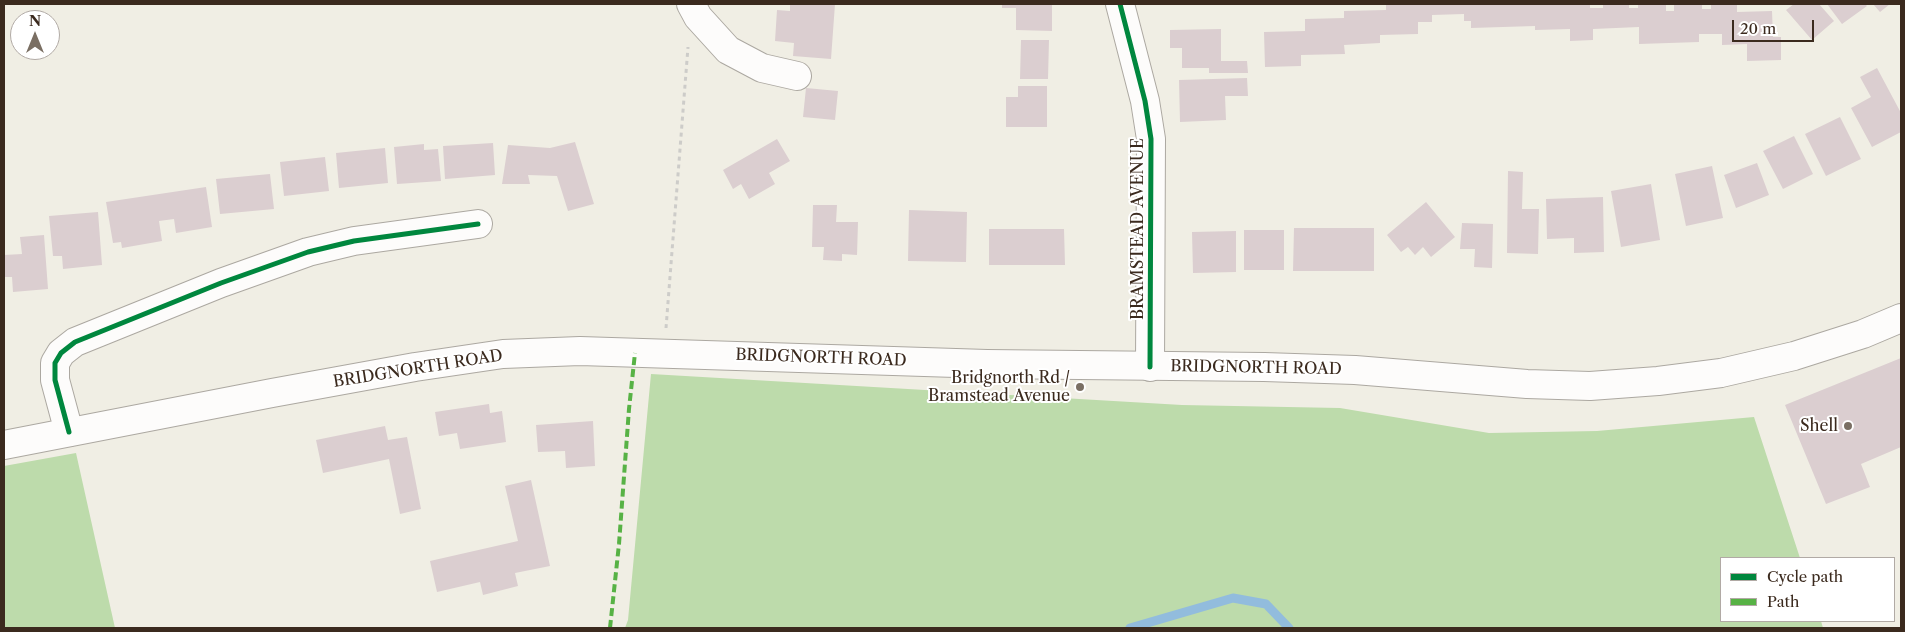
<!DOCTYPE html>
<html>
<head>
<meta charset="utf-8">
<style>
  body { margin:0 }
  #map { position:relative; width:1905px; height:632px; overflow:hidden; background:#f0eee4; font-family:"Libre Caslon Text",serif }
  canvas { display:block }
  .frame { position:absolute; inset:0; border:5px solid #3b2a1e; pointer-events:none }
  .legend { position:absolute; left:1720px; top:557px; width:175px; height:65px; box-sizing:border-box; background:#fff; border:1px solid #b1aaa5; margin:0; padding:6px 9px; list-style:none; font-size:15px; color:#3b2a1e }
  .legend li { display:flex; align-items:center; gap:10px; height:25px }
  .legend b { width:25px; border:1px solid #b1aaa5 }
  .north { position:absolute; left:10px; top:10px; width:50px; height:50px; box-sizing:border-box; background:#fff; border:1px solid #b1aaa5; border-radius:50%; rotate:0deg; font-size:14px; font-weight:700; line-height:20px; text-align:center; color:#3b2a1e }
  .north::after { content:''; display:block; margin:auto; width:18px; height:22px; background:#7a6f63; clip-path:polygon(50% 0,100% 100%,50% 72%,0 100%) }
  .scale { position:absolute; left:1732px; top:20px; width:82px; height:22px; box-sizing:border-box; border:2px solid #3b2a1e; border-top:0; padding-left:6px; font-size:15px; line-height:18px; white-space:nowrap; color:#3b2a1e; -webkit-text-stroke:4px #fff; paint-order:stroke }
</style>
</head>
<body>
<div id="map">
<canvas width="1905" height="632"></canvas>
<div class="frame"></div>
<ul class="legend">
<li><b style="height:6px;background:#00873e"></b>Cycle path</li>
<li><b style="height:6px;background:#57b245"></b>Path</li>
</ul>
<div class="north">N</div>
<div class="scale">20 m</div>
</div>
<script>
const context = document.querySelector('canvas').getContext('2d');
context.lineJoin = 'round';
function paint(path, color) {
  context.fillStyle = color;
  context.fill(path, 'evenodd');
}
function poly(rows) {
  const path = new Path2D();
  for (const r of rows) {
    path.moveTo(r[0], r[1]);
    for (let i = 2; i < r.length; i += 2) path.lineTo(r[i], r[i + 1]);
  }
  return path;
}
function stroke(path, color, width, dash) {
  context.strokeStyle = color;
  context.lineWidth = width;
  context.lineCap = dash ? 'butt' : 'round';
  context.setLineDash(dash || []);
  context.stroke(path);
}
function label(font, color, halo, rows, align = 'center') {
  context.font = font + ' "Libre Caslon Text",serif';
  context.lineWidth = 4;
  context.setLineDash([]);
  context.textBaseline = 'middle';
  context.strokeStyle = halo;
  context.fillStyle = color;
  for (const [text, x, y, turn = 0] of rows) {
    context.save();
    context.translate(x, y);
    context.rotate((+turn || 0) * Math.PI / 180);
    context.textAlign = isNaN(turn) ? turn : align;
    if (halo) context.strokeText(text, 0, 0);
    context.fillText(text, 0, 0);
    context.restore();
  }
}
const green = poly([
  [651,374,1182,405,1340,408,1489,433,1597,431,1754,417,1800,558,1721,558,1721,621,1821,621,1823,628,625,628,628,620],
  [76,453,115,628,4,628,4,466]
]);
const stream = poly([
  [1130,628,1233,598,1266,604,1289,628]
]);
const building = poly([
  [790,4,835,4,831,59,793,56,794,43,775,41,777,10,790,11],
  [1002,4,1052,4,1052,31,1016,30,1016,8,1002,8],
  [1386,4,1590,4,1590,8,1603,8,1603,4,1629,4,1629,8,1638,8,1638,4,1666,4,1666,11,1674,11,1674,4,1702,4,1702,9,1711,9,1711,4,1737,4,1737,12,1772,11,1773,37,1781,37,1781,60,1747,61,1747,44,1722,45,1722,34,1699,34,1699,42,1639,44,1639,27,1593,29,1593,40,1570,41,1570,29,1535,30,1535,26,1471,28,1471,21,1464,21,1464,14,1432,15,1432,22,1418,22,1418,34,1380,35,1380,43,1344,45,1345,54,1301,55,1301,66,1265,67,1264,32,1305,31,1305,19,1344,18,1344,11,1386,10],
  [1794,4,1819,4,1834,21,1812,40,1786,10],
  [1827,4,1865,4,1867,6,1842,24],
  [1873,4,1890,4,1880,12],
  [1221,29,1221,61,1247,61,1248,73,1209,73,1209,68,1182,68,1182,48,1170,48,1170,30],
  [1021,40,1049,40,1048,79,1020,79],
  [1877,68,1901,113,1901,132,1872,147,1851,108,1871,97,1860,77],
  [1247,78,1248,96,1225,96,1226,120,1180,122,1179,80],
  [1018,86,1047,86,1047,127,1006,127,1006,97,1018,97],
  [806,88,838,91,835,120,803,117],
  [1840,117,1861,159,1826,176,1805,134],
  [1794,136,1813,174,1783,189,1763,151],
  [777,139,790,161,769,173,775,184,749,199,741,184,733,189,723,170],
  [575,142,594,204,568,211,557,176,528,175,530,184,502,184,508,145,550,148],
  [493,143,495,175,445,179,443,146],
  [424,144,424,150,438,149,441,181,397,184,394,147],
  [385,148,388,183,339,188,336,153],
  [325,157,329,191,284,196,280,162],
  [1757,163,1769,195,1736,208,1724,175],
  [1712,166,1723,218,1686,226,1675,174],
  [1508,171,1523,172,1522,209,1539,209,1538,254,1507,253],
  [270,174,274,209,220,214,216,179],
  [1651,184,1660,240,1621,247,1611,191],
  [206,187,212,227,176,233,174,219,159,221,162,241,122,248,121,242,113,243,106,202],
  [1603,197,1604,252,1574,253,1574,238,1547,239,1546,199],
  [1426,202,1455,237,1431,257,1423,247,1415,255,1408,247,1401,252,1387,235],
  [813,205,837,205,836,222,858,222,857,255,842,254,842,261,823,260,824,247,812,247],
  [909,210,967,212,966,262,908,261],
  [98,212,102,265,63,269,62,256,53,256,49,216],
  [1462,223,1493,224,1492,268,1474,267,1475,249,1460,249],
  [1294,228,1374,228,1374,271,1293,271],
  [989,229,1064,229,1065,265,989,265],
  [1244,230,1284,230,1284,270,1244,270],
  [1236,231,1236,272,1193,273,1192,232],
  [44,235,48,289,13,292,12,277,4,277,4,255,22,254,20,237],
  [1901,358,1901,447,1861,464,1870,487,1826,504,1785,405],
  [489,404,490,413,502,411,506,442,460,449,457,433,439,436,435,412],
  [593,421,595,466,566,468,565,451,538,452,536,425],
  [385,426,388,440,407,437,421,509,400,514,389,459,323,473,316,440],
  [531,480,550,566,515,573,518,586,483,595,480,582,437,592,430,561,518,541,505,486]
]);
const path = poly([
  [666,328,688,47]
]);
const minor = poly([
  [691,4,698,17,728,50,762,68,797,76],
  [1120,4,1145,101,1151,139,1150,367],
  [69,432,55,380,55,363,61,353,75,342,221,283,308,252,354,241,478,224]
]);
const highway = poly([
  [4,445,272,393,415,367,503,354,580,351,987,364,1264,367,1355,370,1527,384,1590,386,1658,381,1721,373,1794,356,1863,334,1901,318]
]);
const quiet = poly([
  [610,628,619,544,629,409,635,353]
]);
const cycleway = poly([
  [1120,4,1145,101,1151,139,1150,367],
  [69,432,55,380,55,363,61,353,75,342,221,283,308,252,354,241,478,224]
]);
const markers = [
  [1080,387,5,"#7a6f63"],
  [1848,426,5,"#7a6f63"]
];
const streetNames = [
  ["BRAMSTEAD AVENUE",1138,229,-90],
  ["BRIDGNORTH ROAD",821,358,2],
  ["BRIDGNORTH ROAD",1256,368,1],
  ["BRIDGNORTH ROAD",418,369,-9]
];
const poiNames = [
  ["Bridgnorth Rd /",1070,378],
  ["Bramstead Avenue",1070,396],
  ["Shell",1838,426]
];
paint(green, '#bddbab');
stroke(stream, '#92bcdd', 9);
paint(building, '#dbced0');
stroke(minor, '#aca8a1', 30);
stroke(highway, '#aca8a1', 30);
stroke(path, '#cdccc9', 3, [4, 4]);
stroke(minor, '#fdfcfb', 28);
stroke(highway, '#fdfcfb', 28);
stroke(quiet, '#57b245', 4, [8, 4]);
stroke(cycleway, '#00873e', 5);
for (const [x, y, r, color] of markers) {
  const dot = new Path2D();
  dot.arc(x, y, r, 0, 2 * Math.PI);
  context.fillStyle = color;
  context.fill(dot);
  stroke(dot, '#fff', 2);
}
label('16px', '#3b2a1e', '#fff', streetNames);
label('16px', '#3b2a1e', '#fff', poiNames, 'right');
</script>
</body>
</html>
